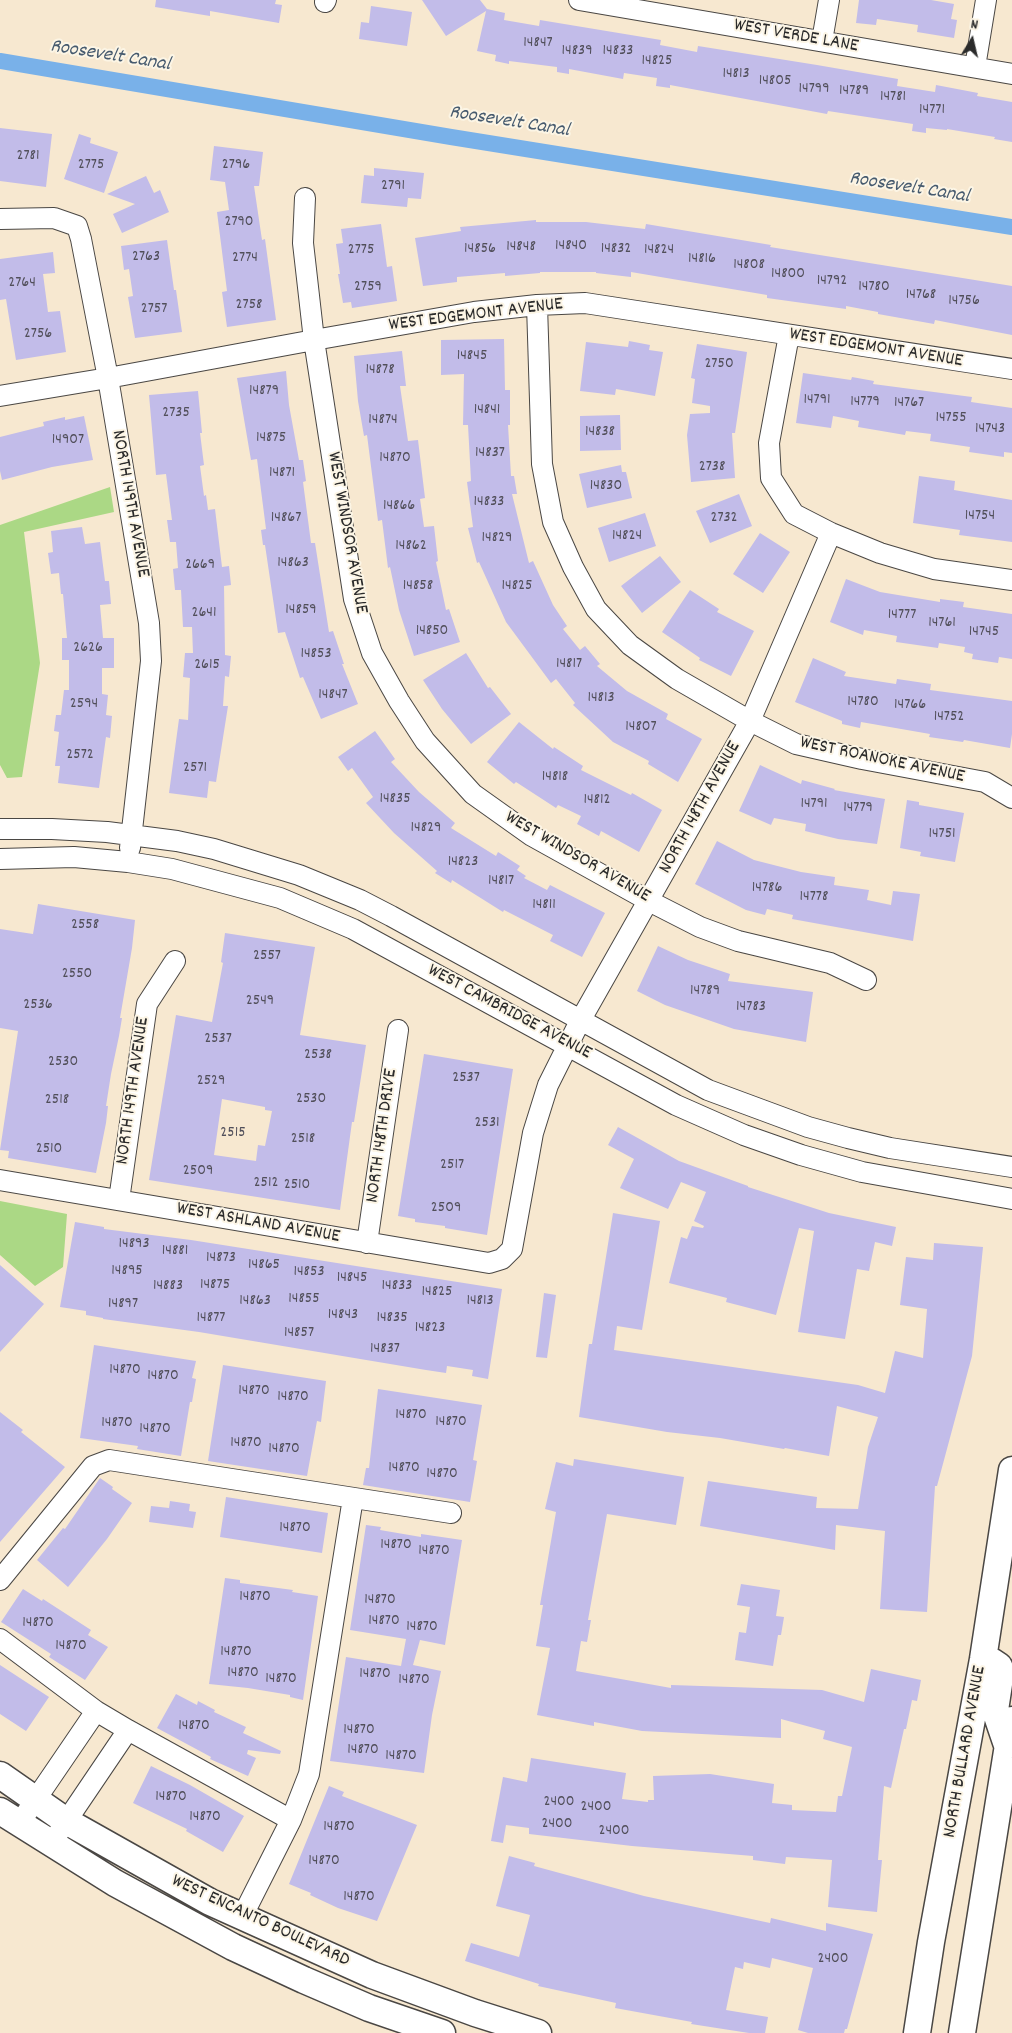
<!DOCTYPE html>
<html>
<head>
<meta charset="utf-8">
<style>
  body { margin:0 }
  #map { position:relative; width:1012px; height:2033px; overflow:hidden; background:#f7e8d0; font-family:Dekko,sans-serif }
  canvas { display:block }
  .north { position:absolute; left:947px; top:15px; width:50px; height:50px; -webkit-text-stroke:4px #fcf5e5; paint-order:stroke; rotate:9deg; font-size:14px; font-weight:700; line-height:20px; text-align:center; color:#2b2b2b }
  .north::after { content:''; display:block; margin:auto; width:18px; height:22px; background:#2b2b2b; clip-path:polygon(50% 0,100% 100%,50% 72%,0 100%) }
</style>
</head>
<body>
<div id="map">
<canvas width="1012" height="2033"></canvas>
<div class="north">N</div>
</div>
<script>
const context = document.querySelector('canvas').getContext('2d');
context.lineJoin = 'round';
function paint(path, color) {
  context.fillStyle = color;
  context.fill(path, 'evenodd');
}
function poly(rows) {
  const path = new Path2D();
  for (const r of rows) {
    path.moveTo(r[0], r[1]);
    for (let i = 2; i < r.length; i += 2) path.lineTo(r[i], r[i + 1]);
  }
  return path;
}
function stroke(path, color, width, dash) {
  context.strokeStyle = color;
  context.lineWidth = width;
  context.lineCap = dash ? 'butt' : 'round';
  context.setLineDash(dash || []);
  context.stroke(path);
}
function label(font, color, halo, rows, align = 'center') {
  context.font = font + ' Dekko,sans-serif';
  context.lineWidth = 4;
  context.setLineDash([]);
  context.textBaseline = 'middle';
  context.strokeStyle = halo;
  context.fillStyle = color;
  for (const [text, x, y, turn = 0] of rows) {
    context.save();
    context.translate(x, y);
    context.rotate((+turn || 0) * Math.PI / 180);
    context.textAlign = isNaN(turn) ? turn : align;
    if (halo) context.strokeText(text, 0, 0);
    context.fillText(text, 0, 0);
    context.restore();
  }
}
const green = poly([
  [110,487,114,512,24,532,40,663,22,777,7,778,0,765,0,525],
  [0,1201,67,1214,63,1267,35,1286,0,1255]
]);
const canal = poly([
  [0,61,451,137,1012,227]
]);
const building = poly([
  [156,0,276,0,275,4,282,5,279,23,210,11,210,16,155,7],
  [422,0,480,0,487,9,505,13,504,20,539,26,540,20,661,40,660,45,697,52,698,46,817,65,898,79,897,86,935,92,936,85,978,93,977,96,1012,102,1012,142,994,139,995,137,947,129,947,130,926,128,926,133,912,131,913,124,828,111,827,114,670,85,670,88,656,86,657,78,624,73,623,79,569,69,569,74,557,72,557,67,509,61,509,64,495,61,496,55,477,51,486,11,446,36],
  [859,0,931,0,954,4,951,19,957,20,954,38,917,32,918,25,877,19,876,25,856,23],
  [371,6,412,12,407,46,359,39,361,22,369,23],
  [0,128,52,134,46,187,0,181],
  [79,134,91,138,90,143,118,152,104,193,64,179],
  [214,146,263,152,259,186,254,186,262,240,265,239,276,320,227,327,222,292,227,291,217,212,229,210,225,182,210,180],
  [374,168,424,173,421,199,408,198,407,207,361,203,364,175,374,176],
  [146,176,154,193,160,190,169,212,122,233,113,214,135,204,107,194],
  [536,220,536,222,586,222,645,229,646,224,771,245,770,247,1012,286,1012,335,935,320,934,324,878,314,878,312,846,306,846,309,767,298,767,295,631,272,631,277,596,273,596,272,540,272,540,273,505,276,505,273,457,277,457,282,423,286,415,238,461,231,460,227],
  [381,224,387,267,392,266,397,301,352,308,351,302,343,303,338,274,340,274,336,244,343,243,341,229],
  [167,240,174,290,176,290,182,332,135,338,128,297,133,296,129,269,124,270,121,246],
  [53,252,55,273,43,274,48,312,60,311,66,352,16,360,6,299,0,300,0,259],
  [504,339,505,390,510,390,510,425,508,425,511,476,514,476,517,494,512,494,529,563,533,561,553,605,567,626,563,629,580,650,585,646,600,664,597,666,627,691,668,714,666,719,702,739,678,782,648,764,649,761,613,742,573,705,575,703,556,679,551,683,506,622,479,562,477,563,468,528,473,527,467,482,471,481,468,425,463,425,464,374,441,375,441,340],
  [629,341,650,345,649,350,663,352,655,396,616,389,615,395,580,391,586,342,628,347],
  [697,344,747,352,735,433,732,433,735,478,691,482,687,435,690,414,710,413,710,406,692,403,695,379,691,378],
  [402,351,406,386,400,386,408,441,418,440,425,498,420,499,424,527,434,526,438,561,436,562,446,610,449,609,460,642,414,656,399,610,390,567,388,568,382,520,378,521,367,435,364,436,358,401,354,356],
  [286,371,289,405,299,460,303,460,306,481,303,482,311,543,315,543,329,632,333,631,344,664,342,664,358,704,321,719,303,677,300,678,285,632,278,633,265,545,263,545,261,530,266,529,257,459,251,460,237,378],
  [803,373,851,380,852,377,874,381,873,384,972,397,971,402,1012,408,1012,453,1004,452,1004,457,969,452,970,447,930,441,931,434,906,431,905,435,858,427,859,421,833,416,831,428,796,423],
  [198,391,202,433,200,433,204,465,200,466,204,496,206,495,208,510,215,509,222,567,229,566,231,585,224,586,225,655,231,656,229,677,225,676,223,706,228,706,216,782,209,781,207,798,169,793,179,719,188,720,190,678,183,677,185,653,193,653,192,627,183,627,181,590,175,590,173,569,178,568,176,542,170,542,167,520,172,520,166,474,156,475,149,395],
  [620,415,621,450,580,451,580,416],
  [84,416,93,460,52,467,2,480,0,471,0,437,44,426,43,422,65,417,65,420],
  [621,465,622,472,626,472,632,498,587,508,579,474],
  [919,476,955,481,954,490,1012,500,1012,542,959,535,960,530,913,523],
  [739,494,752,526,710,543,696,511],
  [645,513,656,546,609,562,598,528],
  [82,527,85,544,100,542,105,581,109,581,111,604,100,605,103,638,114,638,114,668,102,668,102,694,108,695,106,715,112,716,110,738,106,737,99,788,58,783,60,766,55,766,59,732,54,731,56,715,61,715,64,690,69,690,69,660,62,660,62,638,67,638,63,594,61,594,59,573,51,574,48,553,53,552,51,531],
  [760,533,790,552,763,593,733,574],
  [660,556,681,582,642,613,621,586],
  [846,579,880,592,940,602,940,599,964,602,963,607,1012,614,1012,659,999,657,998,663,972,659,973,654,964,652,965,647,939,643,938,648,896,642,897,636,864,630,863,635,830,622],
  [690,590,719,609,717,612,754,631,731,676,699,660,700,658,662,632],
  [466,653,488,688,490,687,511,714,471,744,442,709,423,680],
  [813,658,846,672,844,676,896,684,897,679,931,684,930,690,1012,701,1012,734,1010,748,964,740,963,742,929,737,930,734,861,722,860,728,842,724,842,721,795,702],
  [519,722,553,749,554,747,583,766,581,770,631,795,632,793,662,810,639,852,601,831,599,836,577,824,581,816,558,805,556,808,516,782,514,784,487,762],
  [375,731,395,759,391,762,419,792,455,823,451,828,496,856,498,852,520,866,517,870,526,876,524,878,547,890,550,885,605,913,582,957,550,941,553,935,504,910,503,912,452,880,451,883,435,873,437,871,394,833,366,803,373,797,352,768,348,771,338,757],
  [760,765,801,784,802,780,835,789,834,790,885,799,877,844,838,839,805,831,806,824,774,818,771,825,739,811],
  [907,800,919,802,919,805,964,813,955,862,920,856,921,852,900,848],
  [717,841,754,860,801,872,835,877,834,885,869,890,867,900,891,905,893,891,920,894,913,941,792,919,793,915,767,909,765,915,746,910,695,884],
  [38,904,135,920,132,948,120,1018,122,1018,119,1036,111,1074,106,1106,108,1106,106,1123,96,1173,8,1158,9,1151,0,1150,18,1031,0,1028,0,929,33,934],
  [225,933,315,947,300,1035,366,1045,354,1122,352,1122,340,1210,149,1180,176,1015,212,1022,223,963,221,962],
  [222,1099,265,1107,265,1110,272,1111,265,1146,258,1145,256,1161,214,1155],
  [658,946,688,960,730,974,728,981,813,992,806,1042,734,1029,665,1005,637,991],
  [424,1054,513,1069,487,1235,445,1228,445,1226,415,1222,415,1219,398,1216],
  [618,1127,679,1161,748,1186,748,1187,829,1213,896,1227,892,1246,875,1242,869,1271,857,1269,845,1339,798,1332,814,1231,799,1228,776,1315,726,1302,727,1298,669,1283,681,1237,687,1239,692,1226,703,1228,704,1226,694,1221,706,1192,681,1182,668,1209,620,1188,634,1159,608,1145],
  [613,1213,660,1221,642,1330,617,1326,614,1350,858,1385,885,1393,895,1351,923,1358,927,1309,900,1305,906,1257,933,1260,934,1243,983,1247,972,1356,937,1486,935,1486,927,1612,880,1609,885,1531,836,1525,835,1550,700,1526,708,1481,817,1497,816,1508,858,1509,868,1447,878,1417,837,1406,829,1456,785,1448,784,1449,720,1438,667,1432,579,1417,589,1344,592,1344],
  [75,1222,104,1227,104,1229,191,1240,502,1289,488,1379,472,1376,473,1370,447,1366,446,1373,426,1370,199,1332,103,1319,103,1318,86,1315,86,1311,60,1307],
  [0,1265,44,1304,0,1352],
  [544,1293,556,1295,547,1358,536,1357],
  [94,1345,196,1361,192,1378,196,1379,192,1402,190,1402,181,1456,137,1449,138,1446,80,1438],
  [223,1365,326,1381,321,1422,317,1421,307,1476,208,1461],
  [378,1389,482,1405,473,1460,477,1461,470,1502,363,1485,366,1468,369,1468],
  [0,1412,23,1430,21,1432,65,1467,0,1542],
  [574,1459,684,1477,676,1525,607,1514,588,1620,591,1620,587,1642,581,1641,576,1671,671,1688,671,1685,822,1690,864,1702,871,1669,921,1680,917,1701,912,1700,906,1729,904,1729,891,1788,884,1786,878,1860,882,1860,877,1912,828,1907,832,1860,786,1857,785,1864,753,1860,753,1856,632,1846,529,1834,529,1828,506,1825,503,1843,491,1841,503,1777,527,1782,531,1758,626,1773,622,1799,648,1802,648,1800,654,1800,653,1776,710,1774,774,1784,772,1803,792,1805,792,1810,836,1812,838,1796,842,1796,852,1747,823,1739,825,1731,781,1719,781,1738,642,1731,594,1722,594,1726,537,1715,550,1648,536,1646,543,1605,540,1605,556,1512,545,1509,556,1462,573,1466],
  [100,1478,113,1487,112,1489,132,1503,107,1539,68,1587,37,1560,63,1528,65,1529],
  [226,1497,328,1513,322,1553,220,1537],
  [170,1501,190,1504,189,1511,196,1512,193,1528,149,1522,151,1506,169,1508],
  [366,1525,381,1527,380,1530,421,1537,421,1534,462,1540,445,1645,420,1640,413,1665,441,1671,432,1715,424,1773,330,1761,346,1657,401,1666,406,1639,350,1630],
  [225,1578,240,1580,240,1583,293,1590,292,1592,318,1596,303,1700,290,1697,290,1695,248,1688,209,1684],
  [741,1584,780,1590,776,1616,784,1617,781,1635,778,1635,773,1666,735,1660,739,1632,746,1633,750,1607,737,1605],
  [23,1589,42,1601,43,1599,91,1630,88,1635,108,1647,85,1680,49,1657,51,1654,1,1622],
  [0,1665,49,1697,26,1731,0,1714],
  [176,1694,197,1705,198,1701,215,1710,214,1712,246,1727,243,1733,281,1751,280,1754,248,1750,247,1754,256,1758,248,1776,210,1759,211,1757,157,1728],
  [151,1766,190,1785,244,1816,223,1852,186,1831,187,1829,133,1803],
  [329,1786,344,1792,342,1796,417,1825,377,1921,338,1908,310,1895,311,1893,289,1884],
  [509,1856,535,1863,534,1866,644,1896,770,1923,771,1918,826,1931,826,1923,873,1934,847,2029,845,2029,844,2033,808,2033,798,2030,813,1968,772,1958,770,1968,744,1962,743,1969,735,1967,726,2010,768,2017,765,2033,749,2033,691,2024,692,2022,615,2008,616,2003,538,1986,539,1984,465,1961,471,1943,519,1957,530,1915,496,1906]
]);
const minor = poly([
  [579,0,1012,74],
  [325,2,326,0],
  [822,41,829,0],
  [975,67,986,0],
  [305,198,303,243,314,340,354,599,372,653,399,701,425,741,473,794,532,836,649,901,700,927,738,941,830,963,866,980],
  [0,219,54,218,77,226,81,239,108,378,149,623,151,661,130,848],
  [537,305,542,464,553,522,573,567,596,609,630,645,677,679,750,721,796,744,862,759,985,782,1012,798],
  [789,335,769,443,771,478,794,514,831,533,880,553,934,569,1012,580],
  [0,396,108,378,314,340,474,312,537,305,585,303,1012,369],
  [0,829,52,829,107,832,177,841,214,849,299,875,360,900,391,916,708,1090,808,1127,848,1138,890,1148,1012,1167],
  [0,859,74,857,128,862,172,869,280,898,353,929,676,1105,744,1135,801,1155,862,1172,1012,1199],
  [0,1180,489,1263,502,1259,512,1249,533,1133,548,1085,580,1021,750,721,831,533],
  [119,1200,147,1004,175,961],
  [367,1243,398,1030],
  [0,1580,93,1466,109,1460,451,1513],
  [0,1639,96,1711,128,1730,291,1820],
  [19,1824,96,1711],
  [59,1832,128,1730],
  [242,1917,291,1820,309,1774,353,1498]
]);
const major = poly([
  [983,1659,993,1662,999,1666,1001,1671,995,1710,1007,1745],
  [0,1775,66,1821,210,1902,372,1975,475,2013,538,2033],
  [0,1811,115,1883,233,1947,304,1980,369,2008,442,2033],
  [917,2033,931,1942,983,1659,1012,1470],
  [962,2033,1012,1720]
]);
const numberNames = [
  ["14847",538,44],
  ["14839",577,52],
  ["14833",618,52],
  ["14825",657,62],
  ["14813",736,75],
  ["14805",775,82],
  ["14799",814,90],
  ["14789",854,92],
  ["14781",893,98],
  ["14771",932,111],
  ["2781",28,157],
  ["2775",91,166],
  ["2796",236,166],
  ["2791",393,187],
  ["2790",239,223],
  ["14840",571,247],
  ["14848",521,248],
  ["14856",480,250],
  ["14832",616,250],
  ["2775",361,251],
  ["14824",659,251],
  ["2763",146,258],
  ["2774",245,259],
  ["14816",702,260],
  ["14808",749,266],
  ["14800",788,275],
  ["14792",832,282],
  ["2764",22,284],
  ["2759",368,288],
  ["14780",874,288],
  ["14768",921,296],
  ["14756",964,302],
  ["2758",249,306],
  ["2757",154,310],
  ["2756",38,335],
  ["14845",472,357],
  ["2750",719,365],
  ["14878",380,371],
  ["14879",264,392],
  ["14791",817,401],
  ["14779",865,403],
  ["14767",909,404],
  ["14841",487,411],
  ["2735",176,414],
  ["14755",951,419],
  ["14874",383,421],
  ["14743",990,430],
  ["14838",600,433],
  ["14875",271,439],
  ["14907",68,441],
  ["14837",490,454],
  ["14870",395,459],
  ["2738",712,468],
  ["14871",282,474],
  ["14830",606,487],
  ["14833",489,503],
  ["14866",399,507],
  ["14754",980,517],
  ["14867",286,519],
  ["2732",724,519],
  ["14824",627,537],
  ["14829",497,539],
  ["14862",411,547],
  ["14863",293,564],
  ["2669",200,566],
  ["14858",418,587],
  ["14825",517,587],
  ["14859",301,611],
  ["2641",204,614],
  ["14777",902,616],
  ["14761",942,624],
  ["14850",432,632],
  ["14745",984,633],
  ["2626",88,649],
  ["14853",316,655],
  ["14817",569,665],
  ["2615",207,666],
  ["14847",333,696],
  ["14813",601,699],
  ["14780",863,703],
  ["2594",84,705],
  ["14766",910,706],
  ["14752",949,718],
  ["14807",641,728],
  ["2572",80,756],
  ["2571",195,769],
  ["14818",555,778],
  ["14835",395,800],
  ["14812",597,801],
  ["14791",814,805],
  ["14779",858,809],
  ["14829",426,829],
  ["14751",942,835],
  ["14823",463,863],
  ["14817",501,882],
  ["14786",767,889],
  ["14778",814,898],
  ["14811",544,906],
  ["2558",85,926],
  ["2557",267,957],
  ["2550",77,975],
  ["14789",705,992],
  ["2549",260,1002],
  ["2536",38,1006],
  ["14783",751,1008],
  ["2537",218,1040],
  ["2538",318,1056],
  ["2530",63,1063],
  ["2537",466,1079],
  ["2529",211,1082],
  ["2530",311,1100],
  ["2518",57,1101],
  ["2531",487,1124],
  ["2515",233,1134],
  ["2518",303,1140],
  ["2510",49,1150],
  ["2517",452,1166],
  ["2509",198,1172],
  ["2512",266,1184],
  ["2510",297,1186],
  ["2509",446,1209],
  ["14893",134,1245],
  ["14881",175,1252],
  ["14873",221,1259],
  ["14865",264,1266],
  ["14895",127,1272],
  ["14853",309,1273],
  ["14845",352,1279],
  ["14875",215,1286],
  ["14883",168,1287],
  ["14833",397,1287],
  ["14825",437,1293],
  ["14855",304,1300],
  ["14863",255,1302],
  ["14813",480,1302],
  ["14897",123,1305],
  ["14843",343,1316],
  ["14877",211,1319],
  ["14835",392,1319],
  ["14823",430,1329],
  ["14857",299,1334],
  ["14837",385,1350],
  ["14870",125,1371],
  ["14870",163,1377],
  ["14870",254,1392],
  ["14870",293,1398],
  ["14870",411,1416],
  ["14870",451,1423],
  ["14870",117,1424],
  ["14870",155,1430],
  ["14870",246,1444],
  ["14870",284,1450],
  ["14870",404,1469],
  ["14870",442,1475],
  ["14870",295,1529],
  ["14870",396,1546],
  ["14870",434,1552],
  ["14870",255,1598],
  ["14870",380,1601],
  ["14870",384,1622],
  ["14870",38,1624],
  ["14870",422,1628],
  ["14870",71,1647],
  ["14870",236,1653],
  ["14870",243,1674],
  ["14870",375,1675],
  ["14870",281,1680],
  ["14870",414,1681],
  ["14870",194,1727],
  ["14870",359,1731],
  ["14870",363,1751],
  ["14870",401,1757],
  ["14870",171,1798],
  ["2400",559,1803],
  ["2400",596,1808],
  ["14870",205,1818],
  ["2400",557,1825],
  ["14870",339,1828],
  ["2400",614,1832],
  ["14870",324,1862],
  ["14870",359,1898],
  ["2400",833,1960]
];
const streetNames = [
  ["WEST VERDE LANE",796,37,10],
  ["WEST EDGEMONT AVENUE",476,316,-7],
  ["WEST EDGEMONT AVENUE",876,349,9],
  ["NORTH 149TH AVENUE",129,504,80],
  ["WEST WINDSOR AVENUE",346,533,80],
  ["WEST ROANOKE AVENUE",882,761,12],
  ["NORTH 148TH AVENUE",701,808,-61],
  ["WEST WINDSOR AVENUE",577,858,30],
  ["WEST CAMBRIDGE AVENUE",509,1013,28],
  ["NORTH 149TH AVENUE",134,1091,-82],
  ["NORTH 148TH DRIVE",383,1136,-82],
  ["WEST ASHLAND AVENUE",258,1224,10],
  ["NORTH BULLARD AVENUE",966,1752,-80],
  ["WEST ENCANTO BOULEVARD",260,1922,25]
];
const waterNames = [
  ["Roosevelt Canal",110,57,9],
  ["Roosevelt Canal",509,123,9],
  ["Roosevelt Canal",909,189,9]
];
paint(green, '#abd885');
stroke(canal, '#79b1e9', 16);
paint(building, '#c2bce9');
stroke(minor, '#4a4744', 22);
stroke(major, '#4a4744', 29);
stroke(minor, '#fff', 20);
stroke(major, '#fff', 26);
label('16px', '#514f5a', null, numberNames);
label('19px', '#2b2b2b', '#fcf5e5', streetNames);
label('italic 20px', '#465a6e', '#fcf5e5', waterNames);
</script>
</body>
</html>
